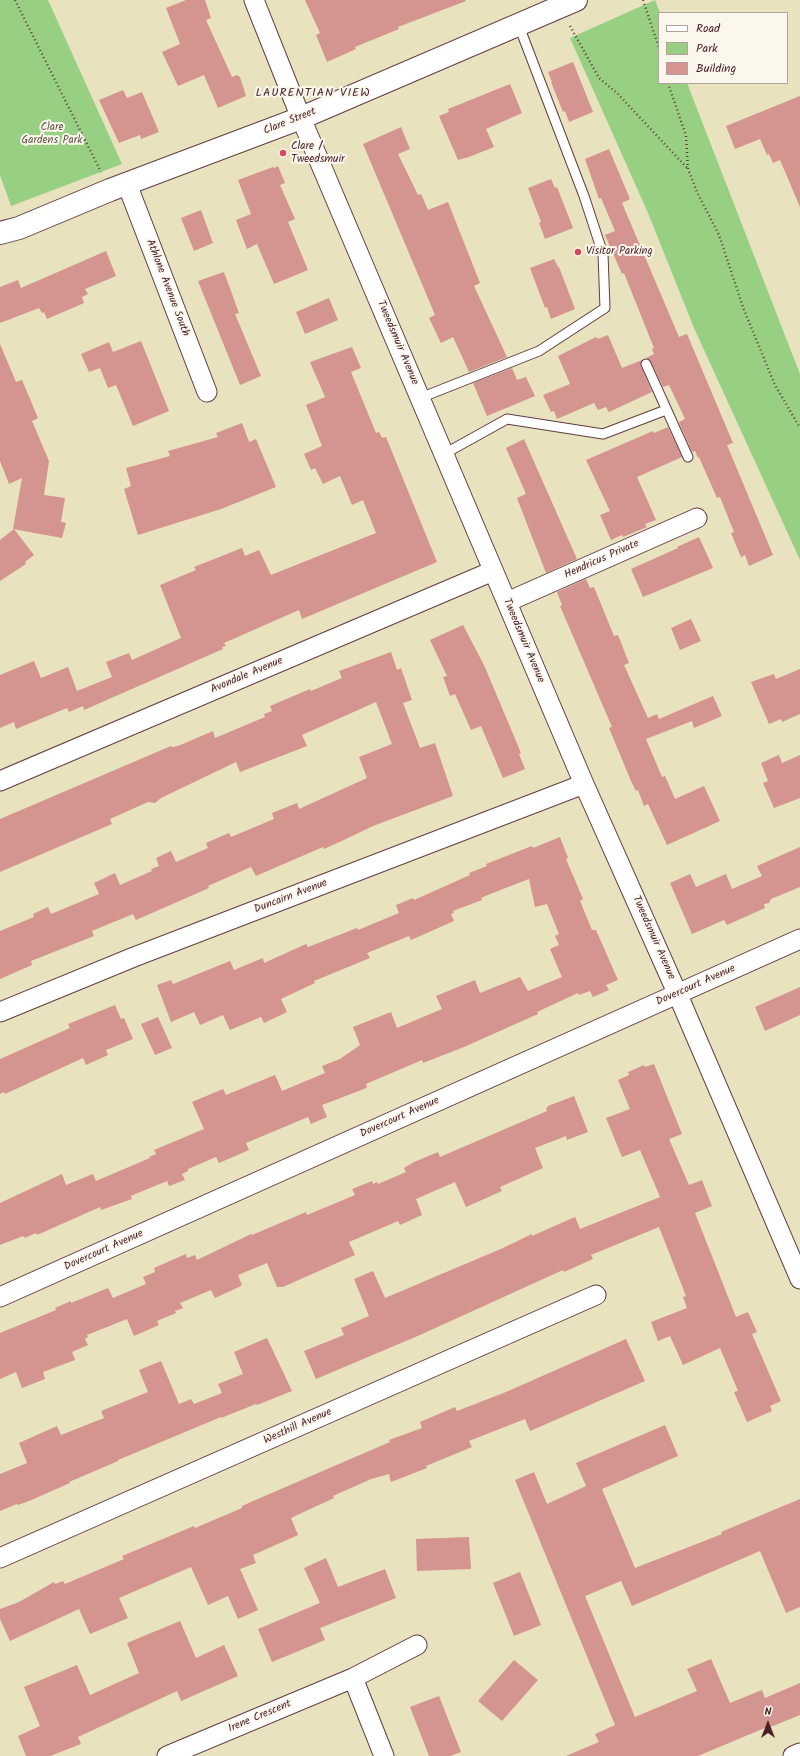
<!DOCTYPE html>
<html>
<head>
<meta charset="utf-8">
<style>
  body { margin:0 }
  #map { position:relative; width:800px; height:1756px; overflow:hidden; background:#e9e2bf; font-family:Kalam,sans-serif }
  canvas { display:block }
  .legend { position:absolute; left:658px; top:12px; width:130px; height:72px; box-sizing:border-box; background:#fbf7ec; border:1px solid #b4a19f; margin:0; padding:5px 7px; list-style:none; font-size:12px; color:#4a1f2b }
  .legend li { display:flex; align-items:center; gap:8px; height:20px }
  .legend b { width:20px; border:1px solid #b4a19f }
  .north { position:absolute; left:748px; top:1704px; width:40px; height:40px; -webkit-text-stroke:3px #fbf7ec; paint-order:stroke; rotate:0deg; font-size:11px; font-weight:700; line-height:16px; text-align:center; color:#4a1f2b }
  .north::after { content:''; display:block; margin:auto; width:14px; height:18px; background:#4a1f2b; clip-path:polygon(50% 0,100% 100%,50% 72%,0 100%) }
</style>
</head>
<body>
<div id="map">
<canvas width="800" height="1756"></canvas>
<ul class="legend">
<li><b style="height:5px;background:#fff"></b>Road</li>
<li><b style="height:11px;background:#98d083"></b>Park</li>
<li><b style="height:11px;background:#d4948f"></b>Building</li>
</ul>
<div class="north">N</div>
</div>
<script>
const context = document.querySelector('canvas').getContext('2d');
context.lineJoin = 'round';
function paint(path, color) {
  context.fillStyle = color;
  context.fill(path, 'evenodd');
}
function poly(rows) {
  const path = new Path2D();
  for (const r of rows) {
    path.moveTo(r[0], r[1]);
    for (let i = 2; i < r.length; i += 2) path.lineTo(r[i], r[i + 1]);
  }
  return path;
}
function stroke(path, color, width, dash) {
  context.strokeStyle = color;
  context.lineWidth = width;
  context.lineCap = dash ? 'butt' : 'round';
  context.setLineDash(dash || []);
  context.stroke(path);
}
function label(font, color, halo, rows, align = 'center') {
  context.font = font + ' Kalam,sans-serif';
  context.lineWidth = 4;
  context.setLineDash([]);
  context.textBaseline = 'middle';
  context.strokeStyle = halo;
  context.fillStyle = color;
  for (const [text, x, y, turn = 0] of rows) {
    context.save();
    context.translate(x, y);
    context.rotate((+turn || 0) * Math.PI / 180);
    context.textAlign = isNaN(turn) ? turn : align;
    if (halo) context.strokeText(text, 0, 0);
    context.fillText(text, 0, 0);
    context.restore();
  }
}
const green = poly([
  [0,0,48,0,122,164,11,206,0,175],
  [655,0,660,13,659,83,687,83,800,374,800,560,694,328,648,213,570,38]
]);
const building = poly([
  [186,0,205,0,211,18,206,20,232,77,237,75,240,77,246,96,218,108,204,75,178,86,162,52,180,44,166,8],
  [305,0,465,0,466,1,398,27,399,29,355,47,356,49,327,62,316,35,320,33],
  [573,62,593,112,569,122,565,111,563,112,551,82,552,82,548,72],
  [510,84,522,113,486,129,494,147,469,157,458,160,439,116,449,112,448,109,458,105],
  [123,90,127,98,142,92,159,132,141,139,140,135,119,143,99,100],
  [800,96,800,207,780,160,773,163,769,154,767,155,760,139,735,149,726,126],
  [401,127,410,149,398,154,418,195,421,194,428,210,448,202,480,283,474,286,507,357,469,372,453,337,441,343,429,318,435,315,363,144],
  [609,149,630,199,622,203,679,337,687,334,733,443,727,445,773,555,749,566,745,555,741,557,731,533,734,532,720,497,717,498,699,457,698,458,695,451,692,452,679,422,685,419,669,385,663,387,651,362,646,358,654,354,652,349,654,348,624,273,622,274,605,235,615,231,601,198,599,199,585,159],
  [278,166,285,183,280,185,295,219,288,222,308,270,274,284,257,244,247,249,236,220,251,214,238,180,273,167,274,168],
  [551,179,555,188,557,187,573,228,545,239,539,223,541,222,528,188],
  [201,210,213,243,194,251,181,218],
  [106,251,116,276,85,289,88,294,82,297,84,303,47,319,44,312,42,313,39,308,0,323,0,287,18,280,21,288],
  [554,259,558,267,559,267,575,309,551,319,547,307,545,308,530,268],
  [224,272,239,313,235,314,261,376,240,385,198,281],
  [329,298,338,320,305,334,296,312],
  [608,335,622,368,642,360,641,366,652,392,609,412,606,407,598,410,594,403,557,419,554,411,551,412,543,395,570,384,558,356,596,337,598,339],
  [141,341,169,411,133,426,116,385,108,388,100,368,89,372,81,354,109,342,113,352],
  [0,344,16,382,22,380,38,418,32,421,49,461,44,495,65,498,61,522,66,523,62,538,13,529,22,478,9,484,0,461],
  [352,347,361,368,351,372,376,433,379,432,382,438,386,437,437,562,302,619,299,610,224,643,226,646,222,647,223,649,84,710,83,706,69,712,67,708,16,729,14,722,0,728,0,675,34,661,41,678,68,667,77,691,112,677,106,662,129,653,132,660,181,638,160,585,196,570,194,567,242,548,245,556,259,550,271,575,376,533,363,500,352,505,340,476,323,484,315,468,311,470,304,454,322,446,306,405,325,397,310,362],
  [512,368,517,380,526,377,535,396,487,416,473,383],
  [242,423,249,442,256,439,276,487,221,509,138,535,124,489,131,486,126,468,170,456,168,451,218,437,216,433],
  [668,427,682,457,637,477,656,520,645,524,647,527,623,537,622,535,611,540,600,515,610,511,586,460,653,431,654,433],
  [524,439,577,559,546,573,517,498,526,494,506,448],
  [14,529,34,555,25,562,26,564,0,581,0,540],
  [699,537,713,568,643,597,631,569,678,548,677,547],
  [586,579,590,588,594,587,614,636,618,635,629,663,624,665,648,718,657,714,659,719,713,696,722,716,694,728,692,721,646,739,662,777,665,776,675,799,704,786,720,821,667,845,648,804,644,806,638,790,636,791,631,781,609,728,612,727,560,606,562,605,557,592],
  [691,619,701,641,680,650,671,628],
  [463,625,484,665,521,753,519,754,525,769,503,778,481,726,471,730,455,694,450,696,443,677,447,676,430,640],
  [391,652,397,670,401,668,412,700,403,703,420,748,435,743,453,796,373,826,346,839,324,849,323,847,256,876,251,867,208,886,209,888,136,920,133,914,92,931,94,936,31,961,32,965,0,979,0,931,34,917,33,914,48,907,51,914,99,894,94,883,115,873,120,885,152,871,151,869,159,866,156,858,171,851,176,862,208,848,206,843,229,833,231,837,274,819,272,813,297,803,299,809,367,778,359,757,392,744,376,702,302,735,307,746,240,772,236,762,161,798,155,803,148,802,110,819,112,824,0,872,0,819,171,746,172,747,178,746,213,731,215,738,265,717,264,714,272,711,270,706,310,689,311,691,342,678,339,671],
  [800,669,800,714,782,722,781,719,769,724,751,682,774,674,776,679],
  [779,755,782,763,800,755,800,798,774,808,763,783,768,781,761,763],
  [560,837,568,858,566,859,583,899,580,901,592,930,596,930,618,980,606,985,609,990,593,997,590,991,579,995,578,993,537,1012,538,1014,464,1047,423,1063,422,1060,366,1084,367,1087,364,1089,322,1105,327,1117,311,1124,308,1117,246,1143,249,1150,219,1163,216,1157,188,1169,188,1171,182,1174,185,1180,169,1186,167,1181,133,1195,131,1196,132,1199,101,1210,100,1207,37,1235,36,1233,25,1238,23,1236,0,1245,0,1203,62,1174,66,1185,93,1174,96,1181,150,1158,149,1157,156,1154,154,1150,204,1129,192,1102,223,1089,226,1095,275,1075,282,1091,325,1073,322,1066,340,1059,360,1045,353,1027,391,1012,397,1028,442,1009,436,996,475,980,480,993,520,977,528,991,562,977,550,949,559,945,555,936,559,934,547,904,535,907,529,879,490,894,481,898,482,900,453,911,454,913,451,914,454,921,411,940,409,936,367,953,370,958,314,981,315,983,281,999,287,1012,264,1023,261,1017,230,1030,223,1015,200,1025,194,1012,171,1022,157,985,171,980,173,984,230,961,234,970,263,958,264,963,306,944,308,947,357,928,358,930,399,913,396,905,413,898,414,900,470,875,469,873,487,866,486,864,532,846,533,848],
  [800,847,800,887,771,899,769,903,764,904,765,908,727,925,724,920,692,934,670,883,690,874,696,887,726,874,732,889,762,876,757,866],
  [800,987,800,1015,765,1031,755,1007],
  [115,1005,121,1019,124,1018,133,1039,106,1050,108,1055,86,1065,83,1058,5,1094,4,1092,0,1094,0,1059,70,1028,68,1024],
  [158,1017,172,1048,155,1055,141,1024],
  [654,1064,682,1134,669,1139,689,1185,702,1180,712,1206,695,1213,736,1317,748,1312,757,1332,752,1334,781,1401,770,1406,772,1411,747,1422,734,1392,738,1391,720,1348,683,1365,670,1336,658,1341,651,1322,687,1308,683,1297,686,1296,659,1227,591,1255,593,1259,564,1272,563,1270,420,1335,316,1379,304,1351,344,1335,341,1328,369,1316,354,1279,373,1271,385,1298,503,1248,532,1234,532,1236,575,1217,580,1229,660,1197,640,1150,622,1157,606,1118,630,1109,618,1080,629,1075,628,1072,644,1065,645,1067],
  [574,1096,588,1132,567,1140,566,1136,535,1148,543,1168,500,1187,502,1191,466,1207,455,1182,416,1199,422,1215,400,1225,398,1221,349,1242,355,1255,294,1282,283,1287,277,1287,267,1263,238,1275,242,1285,239,1287,215,1298,211,1290,180,1303,183,1308,175,1311,176,1313,157,1321,159,1325,134,1336,127,1319,87,1335,88,1337,85,1339,88,1345,72,1352,75,1360,43,1372,45,1379,22,1388,16,1372,0,1379,0,1333,56,1310,55,1308,71,1301,71,1303,108,1288,113,1298,146,1284,143,1277,155,1272,154,1268,186,1254,187,1258,195,1255,197,1260,251,1234,252,1235,306,1212,307,1215,355,1195,352,1189,372,1181,373,1184,377,1182,378,1184,406,1172,404,1168,414,1162,438,1152,440,1157,547,1111,546,1108,548,1107,548,1106],
  [267,1338,292,1391,257,1405,256,1404,221,1418,221,1417,118,1460,118,1461,69,1482,70,1483,29,1501,18,1505,17,1504,0,1511,0,1474,27,1463,19,1443,57,1426,61,1435,104,1418,101,1411,148,1392,139,1370,161,1361,179,1404,191,1399,194,1404,222,1393,218,1384,243,1374,234,1352],
  [626,1339,645,1381,530,1431,525,1419,469,1441,472,1447,426,1466,427,1468,391,1482,389,1474,371,1479,333,1496,334,1498,291,1518,298,1535,253,1555,256,1563,240,1569,258,1610,238,1619,228,1596,208,1605,191,1567,119,1598,128,1618,90,1634,79,1609,10,1641,0,1619,0,1609,19,1602,54,1582,55,1584,63,1581,65,1584,124,1559,122,1556,194,1526,195,1528,242,1508,242,1506,260,1498,390,1442,389,1440,422,1428,420,1422,455,1407,457,1411,506,1392],
  [665,1425,678,1456,602,1489,635,1568,722,1534,721,1532,800,1499,800,1607,786,1613,760,1551,632,1606,621,1581,585,1596,635,1717,697,1691,687,1669,711,1659,730,1703,762,1690,765,1698,800,1683,800,1715,768,1728,767,1727,698,1756,566,1756,599,1742,595,1734,615,1725,515,1480,534,1472,547,1504,586,1486,576,1463],
  [469,1537,471,1569,417,1571,416,1539],
  [326,1558,338,1587,385,1569,396,1598,320,1628,325,1640,272,1662,258,1629,320,1603,304,1568],
  [520,1572,541,1625,514,1636,493,1583],
  [180,1621,196,1658,224,1645,238,1676,181,1701,177,1691,78,1737,81,1744,50,1756,26,1756,18,1736,40,1726,24,1687,77,1665,90,1695,139,1673,127,1643],
  [514,1660,538,1680,502,1721,478,1701],
  [439,1696,461,1752,450,1756,429,1756,410,1707]
]);
const path = poly([
  [15,0,101,172],
  [643,0,659,48],
  [570,26,599,78,618,94,688,169],
  [668,83,686,136,688,169,697,192,719,235,744,310,775,385,800,428]
]);
const service = poly([
  [646,364,688,457],
  [420,398,539,351,605,308,603,254,584,196,519,26],
  [444,454,507,419,603,434,666,410]
]);
const minor = poly([
  [254,0,301,118,584,784,678,995,800,1279],
  [127,184,207,392],
  [507,602,697,518],
  [0,781,493,571],
  [0,1012,134,957,584,784],
  [0,1297,800,939],
  [0,1558,596,1295],
  [353,1678,417,1645],
  [167,1756,353,1678,384,1756],
  [793,1756,800,1753]
]);
const tertiary = poly([
  [0,233,19,228,110,190,301,118,576,0]
]);
const markers = [
  [283,153,4,"#d1495b"],
  [578,252,4,"#d1495b"]
];
const streetNames = [
  ["Clare Street",290,122,-22],
  ["Athlone Avenue South",167,288,69],
  ["Tweedsmuir Avenue",397,343,67],
  ["Hendricus Private",602,560,-24],
  ["Tweedsmuir Avenue",523,641,67],
  ["Avondale Avenue",247,676,-23],
  ["Duncairn Avenue",291,897,-21],
  ["Tweedsmuir Avenue",653,938,66],
  ["Dovercourt Avenue",696,986,-24],
  ["Dovercourt Avenue",400,1118,-24],
  ["Dovercourt Avenue",104,1251,-24],
  ["Westhill Avenue",298,1427,-24],
  ["Irene Crescent",260,1717,-23]
];
const parkNames = [
  ["Clare",52,128],
  ["Gardens Park",52,141]
];
const poiNames = [
  ["Clare /",291,147],
  ["Tweedsmuir",291,160],
  ["Visitor Parking",586,252]
];
const neighbourhoodNames = [
  ["LAURENTIAN VIEW",313,94]
];
paint(green, '#98d083');
paint(building, '#d4948f');
stroke(service, '#623c41', 11);
stroke(minor, '#623c41', 21);
stroke(tertiary, '#623c41', 24);
stroke(path, '#623c41', 2.5, [1, 3]);
stroke(service, '#fff', 9);
stroke(minor, '#fff', 19);
stroke(tertiary, '#fff', 22);
for (const [x, y, r, color] of markers) {
  const dot = new Path2D();
  dot.arc(x, y, r, 0, 2 * Math.PI);
  context.fillStyle = color;
  context.fill(dot);
  stroke(dot, '#fbf7ec', 1.5);
}
label('11px', '#4a1f2b', '#fbf7ec', streetNames);
label('11px', '#615445', '#fbf7ec', parkNames);
label('11px', '#4a1f2b', '#fbf7ec', poiNames, 'left');
context.letterSpacing = '1px';
label('12px', '#4a1f2b', '#fbf7ec', neighbourhoodNames);
context.letterSpacing = '0px';
</script>
</body>
</html>
